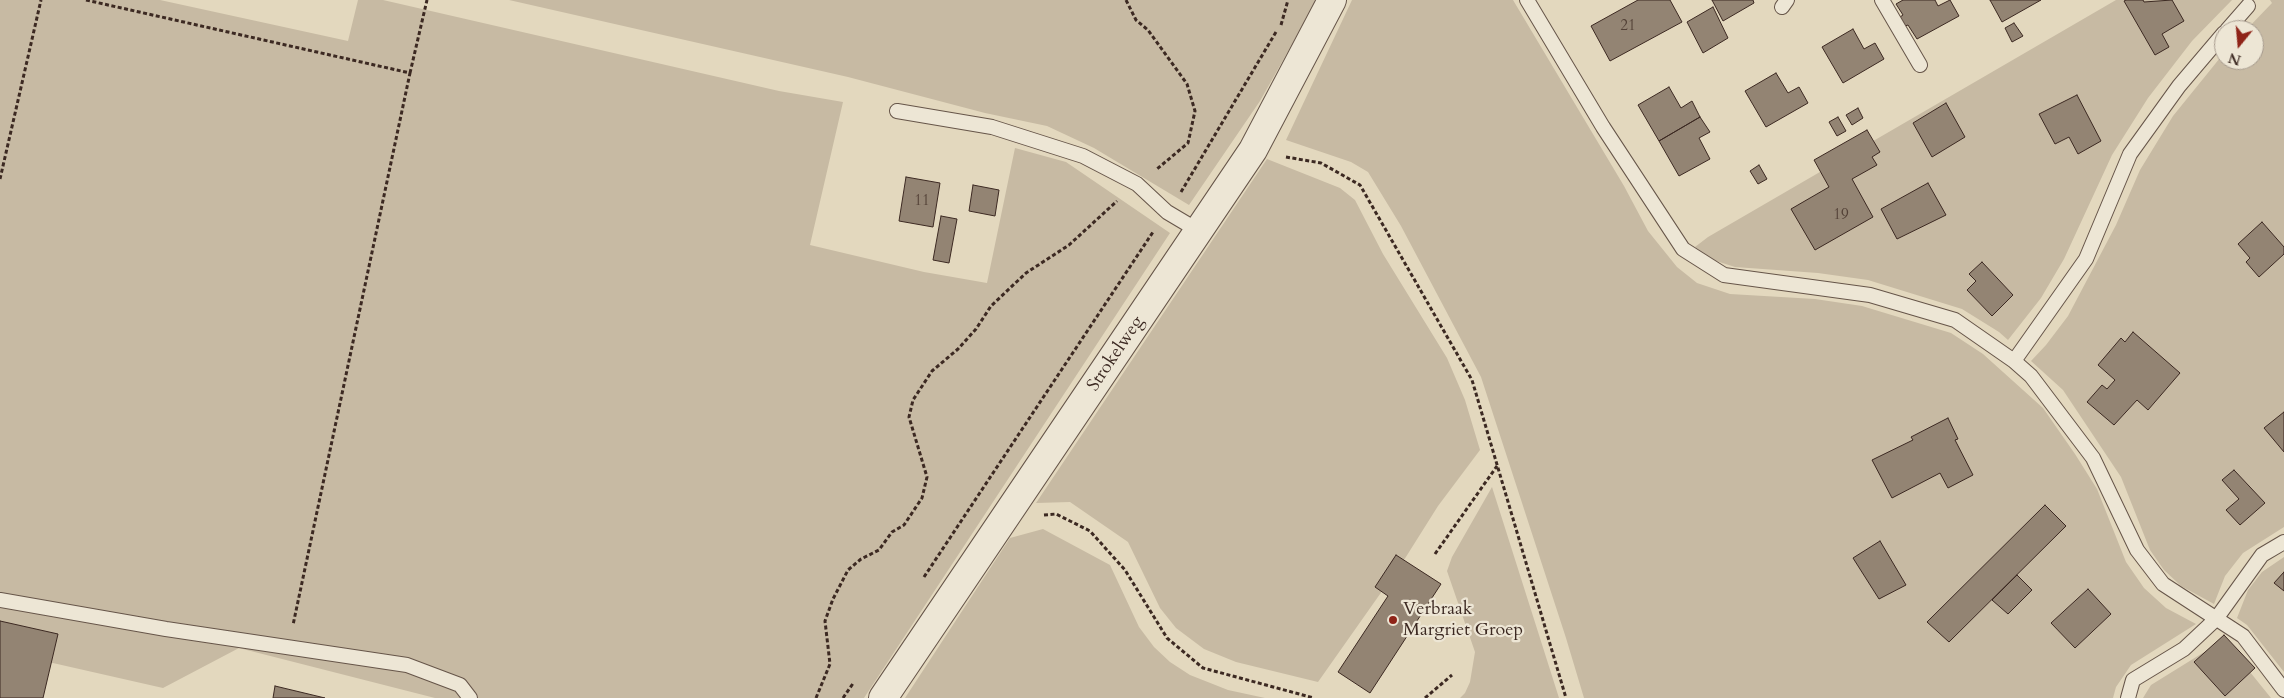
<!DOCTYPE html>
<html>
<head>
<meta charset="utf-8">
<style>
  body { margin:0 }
  #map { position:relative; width:2284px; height:698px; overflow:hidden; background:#e3d8be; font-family:Cardo,serif }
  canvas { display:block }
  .north { position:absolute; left:2214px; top:20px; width:50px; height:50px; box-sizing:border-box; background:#ede6d5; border:1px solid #a69a8d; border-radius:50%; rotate:197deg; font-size:14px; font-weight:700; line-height:20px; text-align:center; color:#3c2922 }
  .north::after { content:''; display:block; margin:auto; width:18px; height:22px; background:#8f2418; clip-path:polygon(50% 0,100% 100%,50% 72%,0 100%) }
</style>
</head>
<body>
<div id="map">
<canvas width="2284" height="698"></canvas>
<div class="north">N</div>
</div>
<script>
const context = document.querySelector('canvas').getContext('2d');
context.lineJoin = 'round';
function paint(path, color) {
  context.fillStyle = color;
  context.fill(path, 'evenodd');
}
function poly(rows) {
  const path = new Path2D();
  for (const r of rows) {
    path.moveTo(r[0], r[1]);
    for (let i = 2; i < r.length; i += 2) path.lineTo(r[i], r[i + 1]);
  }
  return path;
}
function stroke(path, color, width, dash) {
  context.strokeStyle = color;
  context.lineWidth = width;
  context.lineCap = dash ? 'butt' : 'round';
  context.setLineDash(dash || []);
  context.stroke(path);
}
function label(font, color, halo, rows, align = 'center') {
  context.font = font + ' Cardo,serif';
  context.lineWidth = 4.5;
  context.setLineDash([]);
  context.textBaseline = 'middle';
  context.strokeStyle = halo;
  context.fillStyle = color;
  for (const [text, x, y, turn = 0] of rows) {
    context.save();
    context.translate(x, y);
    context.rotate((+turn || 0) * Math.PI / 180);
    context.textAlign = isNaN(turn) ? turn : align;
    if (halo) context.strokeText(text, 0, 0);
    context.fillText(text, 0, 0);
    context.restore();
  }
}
const green = poly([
  [0,0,160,0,348,41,358,0,383,0,779,91,843,102,810,245,924,272,987,283,1015,148,1066,162,1170,233,864,698,435,698,239,648,163,688,0,651],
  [509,0,1317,0,1260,101,1189,205,1094,148,1047,126,985,113,848,77],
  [1352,0,1513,0,1624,186,1648,231,1677,267,1697,283,1730,294,1815,299,1862,306,1951,333,1983,354,2043,408,2075,454,2097,489,2126,562,2144,588,2166,608,2196,624,2131,665,2116,687,2113,698,1584,698,1566,638,1481,377,1401,226,1368,172,1351,162,1286,140],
  [2116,0,2232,0,2192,41,2148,98,2112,155,2064,259,2041,298,2008,340,1999,332,1962,309,1868,280,1818,273,1735,267,1710,259,1695,247,1708,237],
  [2270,0,2284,0,2284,527,2243,553,2225,576,2214,604,2181,586,2164,570,2150,550,2121,477,2063,390,2031,361,2046,345,2068,316,2116,225,2140,170,2173,116,2224,53,2224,60,2254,60,2254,30,2246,30,2272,3],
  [1267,159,1340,188,1355,200,1383,254,1447,358,1465,400,1480,450,1438,506,1404,560,1318,682,1236,662,1204,649,1176,628,1160,608,1128,542,1070,502,1036,503],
  [1492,487,1559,698,1460,698,1465,693,1470,682,1475,652,1447,571,1452,557],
  [1043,529,1110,565,1139,627,1154,647,1170,662,1190,675,1228,690,1265,698,905,698,1010,538],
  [2284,557,2284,672,2247,625,2237,618,2248,590,2262,572],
  [2222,641,2229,646,2271,698,2143,698,2151,685]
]);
const building = poly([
  [1638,0,1670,0,1682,22,1610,61,1591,26,1638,0],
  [1712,0,1753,0,1754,3,1723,21,1712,0],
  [1903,0,1935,0,1938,6,1950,0,1959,16,1917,39,1908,25,1905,26,1900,17,1903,15,1896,4,1903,0],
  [1990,0,2041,0,2002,22,1990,0],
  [2126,0,2143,0,2144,2,2172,0,2184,21,2162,34,2169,47,2155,55,2124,1,2126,0],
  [1713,7,1728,38,1703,53,1687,22,1713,7],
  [2014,23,2023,36,2012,42,2005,28,2014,23],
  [1853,29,1864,49,1875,43,1884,59,1843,83,1822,47,1853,29],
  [1776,73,1788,93,1799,87,1808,103,1766,127,1745,91,1776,73],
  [1669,87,1681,108,1692,101,1700,117,1659,141,1638,105,1669,87],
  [2077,95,2101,141,2078,154,2069,137,2055,144,2039,114,2077,95],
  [1946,103,1965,137,1932,157,1913,123,1946,103],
  [1858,108,1863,118,1852,125,1846,115,1858,108],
  [1700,117,1710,132,1699,138,1710,159,1679,176,1659,141,1700,117],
  [1838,117,1846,131,1837,136,1829,122,1838,117],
  [1867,130,1880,152,1872,157,1877,165,1852,179,1873,217,1815,250,1791,209,1829,187,1814,160,1867,130],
  [1759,165,1767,179,1758,184,1750,171,1759,165],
  [906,177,940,183,933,227,899,221,906,177],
  [1928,183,1946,215,1897,239,1881,209,1928,183],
  [973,185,999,190,995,216,969,211,973,185],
  [941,216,957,219,949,263,933,260,941,216],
  [2262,222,2284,247,2284,254,2259,277,2246,262,2250,258,2238,244,2262,222],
  [1982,262,2013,295,1992,316,1967,290,1976,281,1969,274,1982,262],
  [2133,332,2180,373,2148,410,2137,400,2114,425,2087,402,2102,385,2107,389,2115,380,2098,365,2121,338,2125,342,2133,332],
  [2284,412,2284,452,2264,428,2284,412],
  [1948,418,1958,439,1955,440,1973,475,1948,488,1940,473,1892,498,1872,460,1913,440,1911,437,1948,418],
  [2234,470,2265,503,2240,525,2226,510,2239,499,2222,480,2234,470],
  [2045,505,2066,526,1949,642,1927,622,2045,505],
  [1880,541,1906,585,1879,599,1853,558,1880,541],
  [1396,555,1441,584,1370,693,1338,672,1388,596,1375,587,1396,555],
  [2284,572,2284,591,2274,583,2284,572],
  [2017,575,2032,590,2008,614,1992,600,2017,575],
  [2088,589,2111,614,2075,648,2051,623,2088,589],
  [0,621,58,634,43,698,0,698,0,621],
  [2224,635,2255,668,2225,696,2194,662,2224,635],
  [275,686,325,698,273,698,275,686]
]);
const path = poly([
  [86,0,410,73,293,625],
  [1126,0,1136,20,1148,30,1187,84,1195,111,1188,143,1157,169],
  [1281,25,1288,0],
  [410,73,427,0],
  [1286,157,1321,163,1360,185,1472,380,1566,698],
  [0,179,41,0],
  [1181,192,1276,32],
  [1044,515,1056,514,1090,531,1125,570,1167,638,1203,668,1314,698],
  [1435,554,1497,466],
  [924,577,1153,232],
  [816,698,830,664,825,621,833,599,848,570,861,559,879,550,892,532,904,525,922,498,927,477,909,417,913,400,932,371,958,349,976,329,991,306,1026,273,1069,245,1117,201],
  [843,698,854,682],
  [1425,698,1452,675]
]);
const lane = poly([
  [1527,0,1603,127,1683,249,1724,275,1870,295,1955,320,2014,361,2031,376,2093,458,2137,550,2163,584,2243,636,2284,690],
  [1882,0,1920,65],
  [1782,7,1787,0],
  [2227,30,2248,6],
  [897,111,992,127,1083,156,1137,184,1167,212,1199,231],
  [2014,361,2086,259,2130,154,2179,86,2224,33],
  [0,600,166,629,407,665,460,685,470,698],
  [2128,698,2133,680,2184,649,2216,619,2262,555,2284,542]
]);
const street = poly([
  [883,698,1253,150,1332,0]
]);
const markers = [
  [1393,620,5,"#8f2418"]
];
const numberNames = [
  ["21",1628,27],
  ["11",922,202],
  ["19",1841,216]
];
const streetNames = [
  ["Strokelweg",1116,354,-56]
];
const poiNames = [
  ["Verbraak",1403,610],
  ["Margriet Groep",1403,631]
];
paint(green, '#c7baa3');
paint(building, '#938473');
stroke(building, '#3c2922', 1);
stroke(lane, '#665549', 16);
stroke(street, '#665549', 30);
stroke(path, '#3c2922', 3, [4, 2.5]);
stroke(lane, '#ede6d5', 14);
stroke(street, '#ede6d5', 28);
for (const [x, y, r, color] of markers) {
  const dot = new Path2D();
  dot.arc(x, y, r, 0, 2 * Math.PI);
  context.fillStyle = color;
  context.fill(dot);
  stroke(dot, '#ede6d5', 2);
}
label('15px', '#524036', null, numberNames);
label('18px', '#3c2922', '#ede6d5', streetNames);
label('18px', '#3c2922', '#ede6d5', poiNames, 'left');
</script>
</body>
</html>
